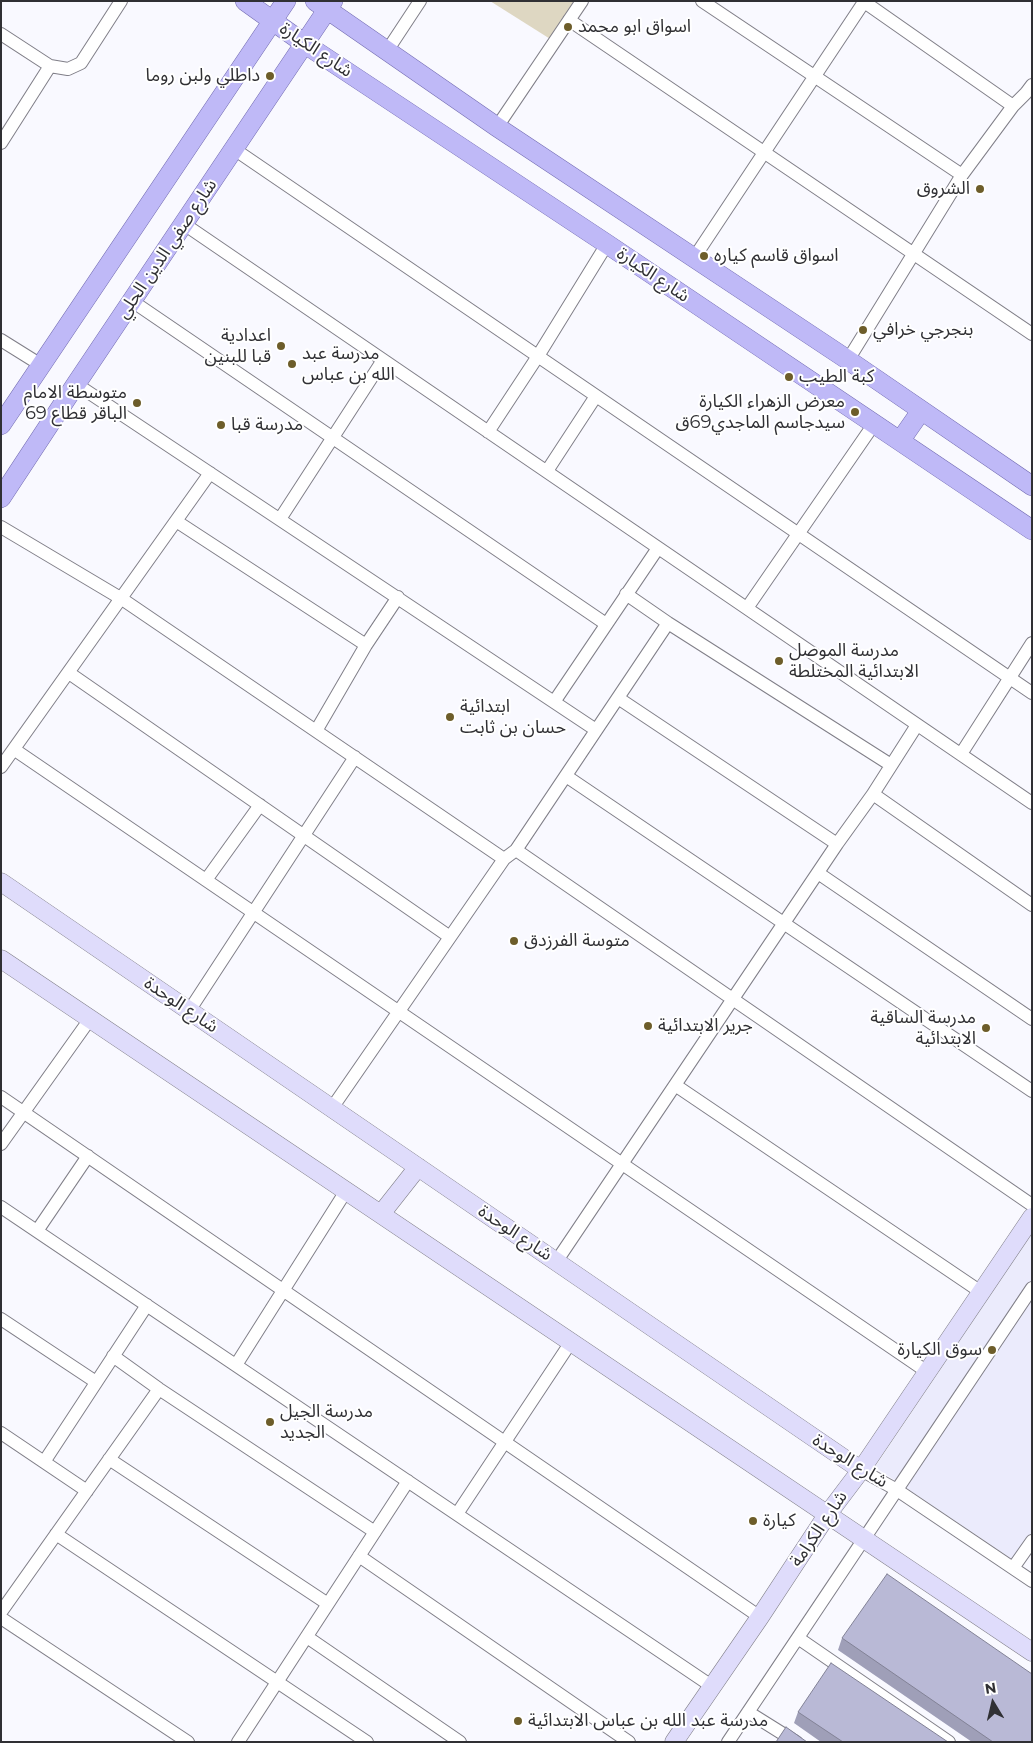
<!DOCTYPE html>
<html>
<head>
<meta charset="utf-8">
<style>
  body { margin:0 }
  #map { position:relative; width:1033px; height:1743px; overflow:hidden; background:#f9f9ff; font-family:Montserrat,sans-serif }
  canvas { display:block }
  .frame { position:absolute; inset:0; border:2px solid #303034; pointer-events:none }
  .north { position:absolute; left:968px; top:1678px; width:50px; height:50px; -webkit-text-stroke:4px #fff; paint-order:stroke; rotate:351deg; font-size:14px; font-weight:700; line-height:20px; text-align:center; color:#303034 }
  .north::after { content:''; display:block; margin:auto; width:18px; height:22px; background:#303034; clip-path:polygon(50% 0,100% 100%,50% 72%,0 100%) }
</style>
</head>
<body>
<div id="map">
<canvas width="1033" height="1743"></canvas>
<div class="frame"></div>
<div class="north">N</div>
</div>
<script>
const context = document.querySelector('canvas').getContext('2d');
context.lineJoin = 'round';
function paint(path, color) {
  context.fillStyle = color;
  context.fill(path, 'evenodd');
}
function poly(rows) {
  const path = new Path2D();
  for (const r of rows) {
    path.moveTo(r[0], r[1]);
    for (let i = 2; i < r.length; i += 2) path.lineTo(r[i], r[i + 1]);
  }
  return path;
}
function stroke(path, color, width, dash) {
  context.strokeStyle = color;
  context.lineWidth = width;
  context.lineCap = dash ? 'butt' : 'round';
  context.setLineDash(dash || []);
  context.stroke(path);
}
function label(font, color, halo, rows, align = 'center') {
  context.font = font + ' Montserrat,"Noto Sans Arabic",sans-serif';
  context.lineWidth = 4;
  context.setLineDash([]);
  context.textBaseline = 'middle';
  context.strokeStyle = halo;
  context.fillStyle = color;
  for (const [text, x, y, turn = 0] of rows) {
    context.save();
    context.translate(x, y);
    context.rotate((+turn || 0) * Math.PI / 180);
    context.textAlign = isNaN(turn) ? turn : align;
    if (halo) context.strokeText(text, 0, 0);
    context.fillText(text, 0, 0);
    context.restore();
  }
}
const built = poly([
  [1032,1233,1032,1532,1012,1559,875,1467]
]);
const green = poly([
  [490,1,582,1,555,42]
]);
const street = poly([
  [702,1,962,175],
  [863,1,1013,106],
  [569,20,1032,334],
  [1,34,50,66],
  [387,51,420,1],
  [497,127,582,1],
  [1,143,50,66,68,69,81,63,121,1],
  [234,149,1032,693],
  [184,224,1032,803],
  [694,258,864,2],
  [132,301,606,624],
  [1,340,41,365],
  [848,360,962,175,1013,106,1026,93,1032,85],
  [76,384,596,730],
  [488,432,538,356,607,244],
  [547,471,596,396],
  [280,519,383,360],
  [176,521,366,645],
  [1,527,122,599,504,859],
  [626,594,668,623,891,765],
  [747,608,874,424],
  [69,673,450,937],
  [618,698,837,844],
  [554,702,658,548],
  [316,731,366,645,398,597],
  [15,750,926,1371],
  [961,754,1032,643],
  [1,767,210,473],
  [566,776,1032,1091],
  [873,794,1032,905],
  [516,850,1032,1205],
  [818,873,1032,1019],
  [206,880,260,805],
  [189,1011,355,757],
  [675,1085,981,1292],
  [1,1097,760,1617],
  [332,1108,504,859,516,850,668,623],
  [1,1144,90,1019],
  [1,1207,713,1687],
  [37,1231,88,1156],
  [556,1262,837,844,873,794,917,725],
  [1,1319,96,1382],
  [113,1356,159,1389,375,1532],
  [236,1365,346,1191],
  [1,1433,87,1491],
  [109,1459,328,1604],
  [44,1462,147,1305],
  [861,1470,897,1490,1032,1581],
  [457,1514,571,1342],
  [56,1534,367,1742],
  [359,1556,629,1742],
  [1013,1568,1032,1541],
  [1,1612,159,1389],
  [1,1618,188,1742],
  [307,1637,460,1742],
  [798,1638,949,1742],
  [748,1712,796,1742],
  [238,1742,408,1481],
  [728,1742,1032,1288]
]);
const secondary = poly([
  [1,882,861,1470],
  [1,959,1032,1652],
  [381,1214,418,1167],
  [674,1742,760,1617,827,1515,861,1470,1032,1217]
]);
const primary = poly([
  [245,1,305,44,607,244,1032,530],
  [315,1,497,127,848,360,1032,486],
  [1,425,286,1],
  [900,441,921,411],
  [1,498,76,384,333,1]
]);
const wall = poly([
  [842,1638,1032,1742,972,1742,838,1650],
  [798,1712,948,1742,821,1742,794,1723]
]);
const building = poly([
  [887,1574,1032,1674,1032,1742,993,1742,842,1638,887,1574],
  [831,1663,948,1742,843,1742,798,1712,831,1663],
  [786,1727,807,1742,776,1742,786,1727]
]);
const markers = [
  [568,27,5,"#6d5d2a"],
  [270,76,5,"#6d5d2a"],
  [980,189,5,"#6d5d2a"],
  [704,256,5,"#6d5d2a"],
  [863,330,5,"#6d5d2a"],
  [281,346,5,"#6d5d2a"],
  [292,364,5,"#6d5d2a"],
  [789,377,5,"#6d5d2a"],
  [137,403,5,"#6d5d2a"],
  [855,412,5,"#6d5d2a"],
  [221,425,5,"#6d5d2a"],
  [779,661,5,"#6d5d2a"],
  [450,717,5,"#6d5d2a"],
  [514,941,5,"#6d5d2a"],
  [648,1026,5,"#6d5d2a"],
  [986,1028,5,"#6d5d2a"],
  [992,1350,5,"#6d5d2a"],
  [270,1422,5,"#6d5d2a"],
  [753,1521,5,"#6d5d2a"],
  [518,1721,5,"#6d5d2a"]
];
const poiNames = [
  ["اسواق ابو محمد",578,27],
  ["داطلي ولبن روما",260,76,"right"],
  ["الشروق",970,189,"right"],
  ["اسواق قاسم كياره",714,256],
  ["بنجرجي خرافي",873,330],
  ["اعدادية",271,336,"right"],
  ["قبا للبنين",271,357,"right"],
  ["مدرسة عبد",302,354],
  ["الله بن عباس",302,375],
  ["كبة الطيب",799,377],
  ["متوسطة الامام",127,393,"right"],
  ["الباقر قطاع 69",127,414,"right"],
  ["معرض الزهراء الكيارة",845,402,"right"],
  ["سيدجاسم الماجدي69ق",845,423,"right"],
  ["مدرسة قبا",231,425],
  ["مدرسة الموصل",789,651],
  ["الابتدائية المختلطة",789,672],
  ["ابتدائية",460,707],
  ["حسان بن ثابت",460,728],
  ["متوسة الفرزدق",524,941],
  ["مدرسة الساقية",976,1018,"right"],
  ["الابتدائية",976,1039,"right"],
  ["جرير الابتدائية",658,1026],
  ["سوق الكيارة",982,1350,"right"],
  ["مدرسة الجيل",280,1412],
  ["الجديد",280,1433],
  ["كيارة",763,1521],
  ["مدرسة عبد الله بن عباس الابتدائية",528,1721]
];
const streetNames = [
  ["شارع الكيارة",316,50,34],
  ["شارع صفي الدين الحلي",167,249,-56],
  ["شارع الكيارة",653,275,34],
  ["شارع الوحدة",181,1005,34],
  ["شارع الوحدة",515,1233,34],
  ["شارع الوحدة",850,1461,32],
  ["شارع الكرامة",819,1529,-56]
];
paint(built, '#ebebfc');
paint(green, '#ded7c2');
stroke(street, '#807f88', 14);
stroke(secondary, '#807f88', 19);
stroke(primary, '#726bb0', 20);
stroke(street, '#fff', 12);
stroke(secondary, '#dfdcfb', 18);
stroke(primary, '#bfb9f7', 19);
paint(wall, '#9f9fb8');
paint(building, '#b9b9d6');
stroke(building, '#828296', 1);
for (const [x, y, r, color] of markers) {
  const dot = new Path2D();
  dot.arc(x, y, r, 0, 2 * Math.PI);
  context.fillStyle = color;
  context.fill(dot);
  stroke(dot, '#fff', 2);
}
label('18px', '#303034', '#fff', poiNames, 'left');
label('18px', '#303034', '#fff', streetNames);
</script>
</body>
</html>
